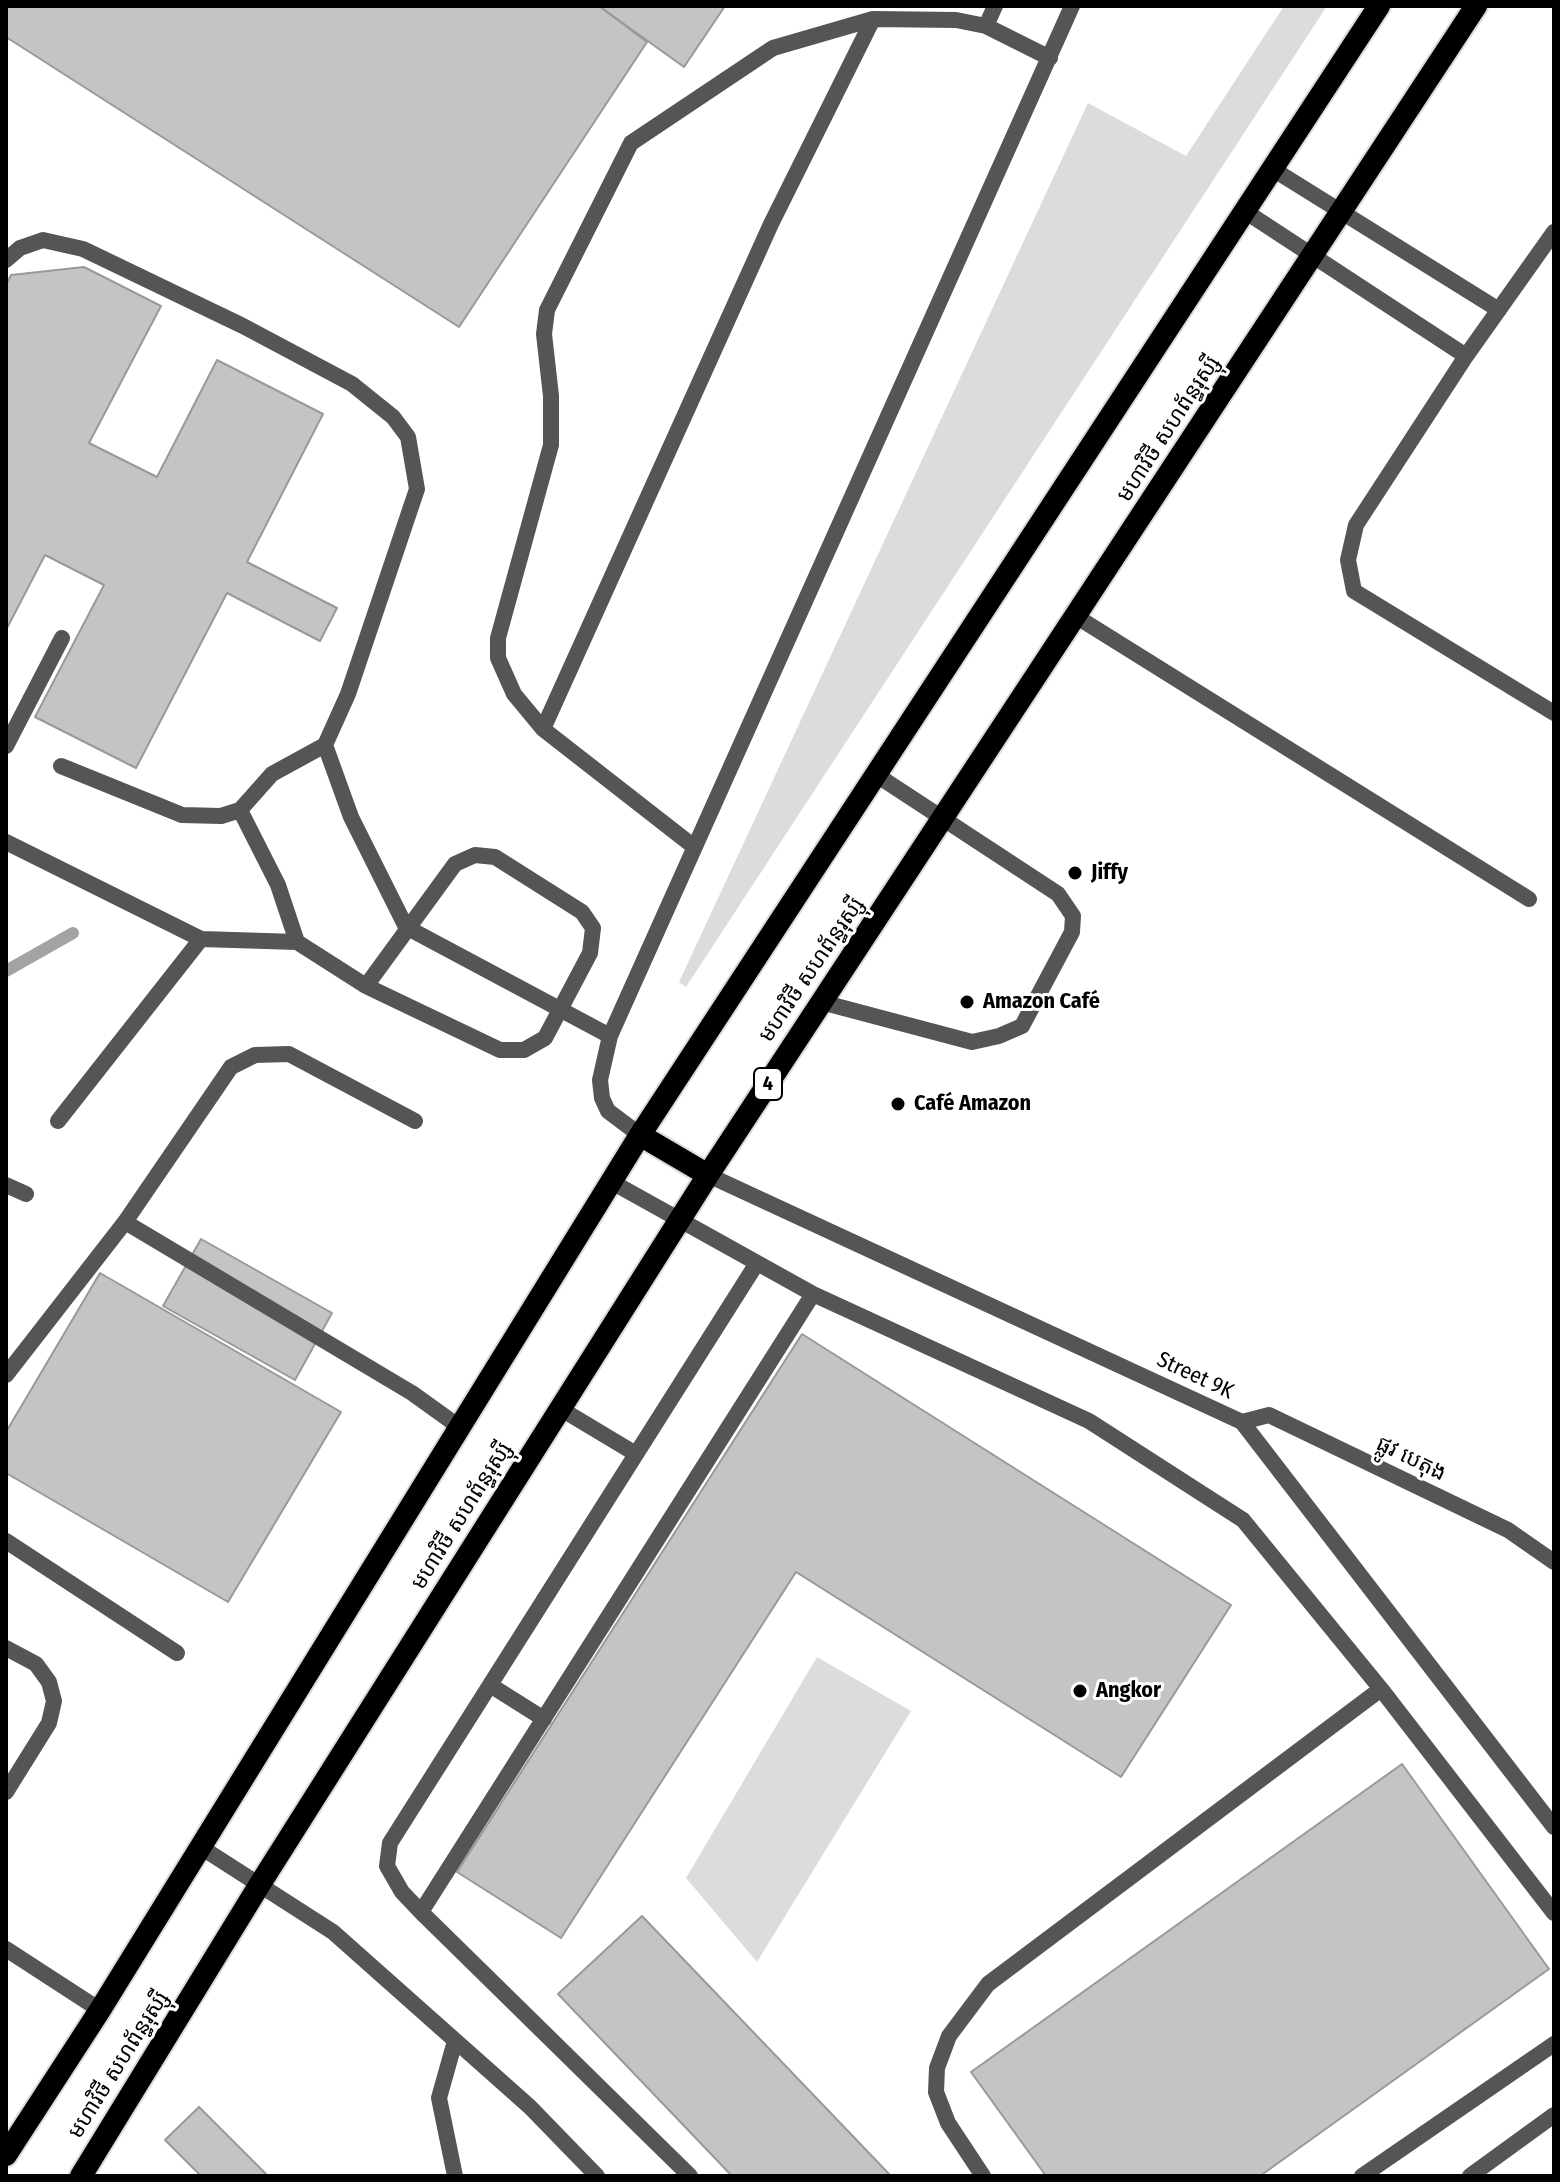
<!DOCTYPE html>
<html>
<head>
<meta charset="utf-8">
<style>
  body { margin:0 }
  #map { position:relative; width:1560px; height:2182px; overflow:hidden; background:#fff; font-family:"Fira Sans Condensed",sans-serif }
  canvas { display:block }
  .frame { position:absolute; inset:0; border:8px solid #000; pointer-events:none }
</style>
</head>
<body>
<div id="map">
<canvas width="1560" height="2182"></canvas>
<div class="frame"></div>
</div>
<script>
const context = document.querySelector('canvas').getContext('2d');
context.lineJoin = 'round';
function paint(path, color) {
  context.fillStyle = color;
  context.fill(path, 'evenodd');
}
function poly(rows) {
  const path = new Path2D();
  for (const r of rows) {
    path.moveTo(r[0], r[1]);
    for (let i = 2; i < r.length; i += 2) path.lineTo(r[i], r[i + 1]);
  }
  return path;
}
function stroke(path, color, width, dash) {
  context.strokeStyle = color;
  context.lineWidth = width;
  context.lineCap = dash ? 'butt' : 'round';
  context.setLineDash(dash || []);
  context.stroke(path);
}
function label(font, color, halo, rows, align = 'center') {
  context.font = font + ' "Fira Sans Condensed","Noto Sans Khmer",sans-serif';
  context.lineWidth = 6;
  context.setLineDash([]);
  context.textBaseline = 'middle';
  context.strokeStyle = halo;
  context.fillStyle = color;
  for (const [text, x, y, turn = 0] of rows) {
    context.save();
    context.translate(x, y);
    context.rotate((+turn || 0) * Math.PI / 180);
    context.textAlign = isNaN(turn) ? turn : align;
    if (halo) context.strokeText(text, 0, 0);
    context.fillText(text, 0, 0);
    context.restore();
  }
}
const green = poly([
  [1284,6,1327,6,686,987,679,982,1088,103,1186,156],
  [817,1657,911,1711,757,1962,686,1878]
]);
const stream = poly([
  [6,971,73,933]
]);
const building = poly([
  [6,6,599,6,647,42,459,327,6,37,6,6],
  [599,6,725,6,684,67,599,6],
  [84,267,161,306,89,443,157,477,217,360,323,414,247,562,337,608,320,641,227,593,136,768,35,717,104,585,45,555,6,630,6,285,11,275,84,267],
  [201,1239,332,1313,295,1380,163,1306,201,1239],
  [100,1273,341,1412,228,1602,6,1473,6,1432,100,1273],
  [802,1334,1231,1605,1121,1777,796,1572,561,1938,457,1872,802,1334],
  [1402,1764,1549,1969,1260,2176,1046,2176,971,2072,1402,1764],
  [642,1916,891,2176,732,2176,558,1994,642,1916],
  [199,2107,267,2175,266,2176,201,2176,165,2140,199,2107]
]);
const service = poly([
  [986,26,995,6],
  [1271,168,1499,310],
  [1243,210,1466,356],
  [1554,232,1466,356,1356,525,1348,560,1354,591,1554,713],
  [6,260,20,248,43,240,83,249,243,326,352,384,393,417,408,437,417,489,348,694,325,745,351,817,406,927,610,1036],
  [1077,617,1529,899],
  [543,729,771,224,873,19],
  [6,746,62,638],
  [61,766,182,815,221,816,240,810,272,774,325,745],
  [240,810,278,885,297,942],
  [6,842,201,939,297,942,366,986,500,1050,524,1050,545,1038,590,953,593,928,582,912,495,857,475,855,455,864,366,986],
  [693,846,543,729,514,694,498,658,498,638,551,445,551,396,544,334,547,310,631,143,773,48,873,19,956,20,986,26,1050,58],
  [821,1002,972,1042,999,1036,1022,1026,1072,932,1073,916,1058,894,875,774],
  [58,1121,201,939],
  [640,1135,608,1111,602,1098,600,1080,610,1036,1072,6],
  [610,1181,813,1294,1089,1421,1243,1520,1381,1689,1554,1913],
  [6,1185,26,1194],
  [125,1222,412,1393,458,1426],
  [6,1375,125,1222,231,1067,255,1055,289,1054,415,1121],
  [561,1409,636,1454],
  [6,1541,177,1653],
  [6,1648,36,1664,49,1682,54,1701,49,1723,6,1792],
  [490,1685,544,1719],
  [421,1912,813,1294],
  [6,1949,100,2010],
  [690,2176,421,1912,402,1892,387,1866,390,1843,757,1263],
  [983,2176,948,2123,936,2092,937,2068,949,2036,988,1984,1381,1689],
  [1362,2176,1554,2044]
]);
const minor = poly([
  [1242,1422,1269,1415,1508,1530,1554,1562],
  [199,1846,333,1932,530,2107,597,2176],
  [455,2176,439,2098,455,2041],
  [1470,2176,1554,2115]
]);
const tertiary = poly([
  [708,1175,1242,1422,1554,1827]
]);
const trunk = poly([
  [640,1135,708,1175],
  [6,2155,100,2010,640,1135,1379,6],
  [81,2176,260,1884,708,1175,1476,6]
]);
const markers = [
  [1075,873,8,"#000"],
  [967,1002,8,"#000"],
  [898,1104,8,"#000"],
  [1080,1691,8,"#000"]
];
const shields = [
  [768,1084,28]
];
const shieldNames = [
  ["4",768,1084]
];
const streetNames = [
  ["មហាវិថី សហព័ន្ធរុស្ស៊ី",1169,429,-57],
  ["មហាវិថី សហព័ន្ធរុស្ស៊ី",812,970,-56],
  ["Street 9K",1195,1376,25],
  ["ផ្លូវ បេតុង",1411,1459,26],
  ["មហាវិថី សហព័ន្ធរុស្ស៊ី",462,1516,-58],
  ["មហាវិថី សហព័ន្ធរុស្ស៊ី",119,2065,-58]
];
const poiNames = [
  ["Jiffy",1091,873],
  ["Amazon Café",983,1002],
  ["Café Amazon",914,1104],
  ["Angkor",1096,1691]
];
paint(green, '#dcdcdc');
stroke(stream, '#a3a3a3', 12);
paint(building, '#c4c4c4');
stroke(building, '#999', 2);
stroke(trunk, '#dbdbdb', 26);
stroke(service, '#555', 16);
stroke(minor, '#555', 16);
stroke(tertiary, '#555', 16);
stroke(trunk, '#000', 22);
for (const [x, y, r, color] of markers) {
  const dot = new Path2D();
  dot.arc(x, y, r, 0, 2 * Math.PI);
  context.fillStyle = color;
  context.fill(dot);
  stroke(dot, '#fff', 3);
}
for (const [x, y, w] of shields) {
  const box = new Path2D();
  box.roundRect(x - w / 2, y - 16, w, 32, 6);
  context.fillStyle = '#fff';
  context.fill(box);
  stroke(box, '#000', 2);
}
label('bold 20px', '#000', null, shieldNames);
label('22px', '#000', '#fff', streetNames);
label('bold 22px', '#000', '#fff', poiNames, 'left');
</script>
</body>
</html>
